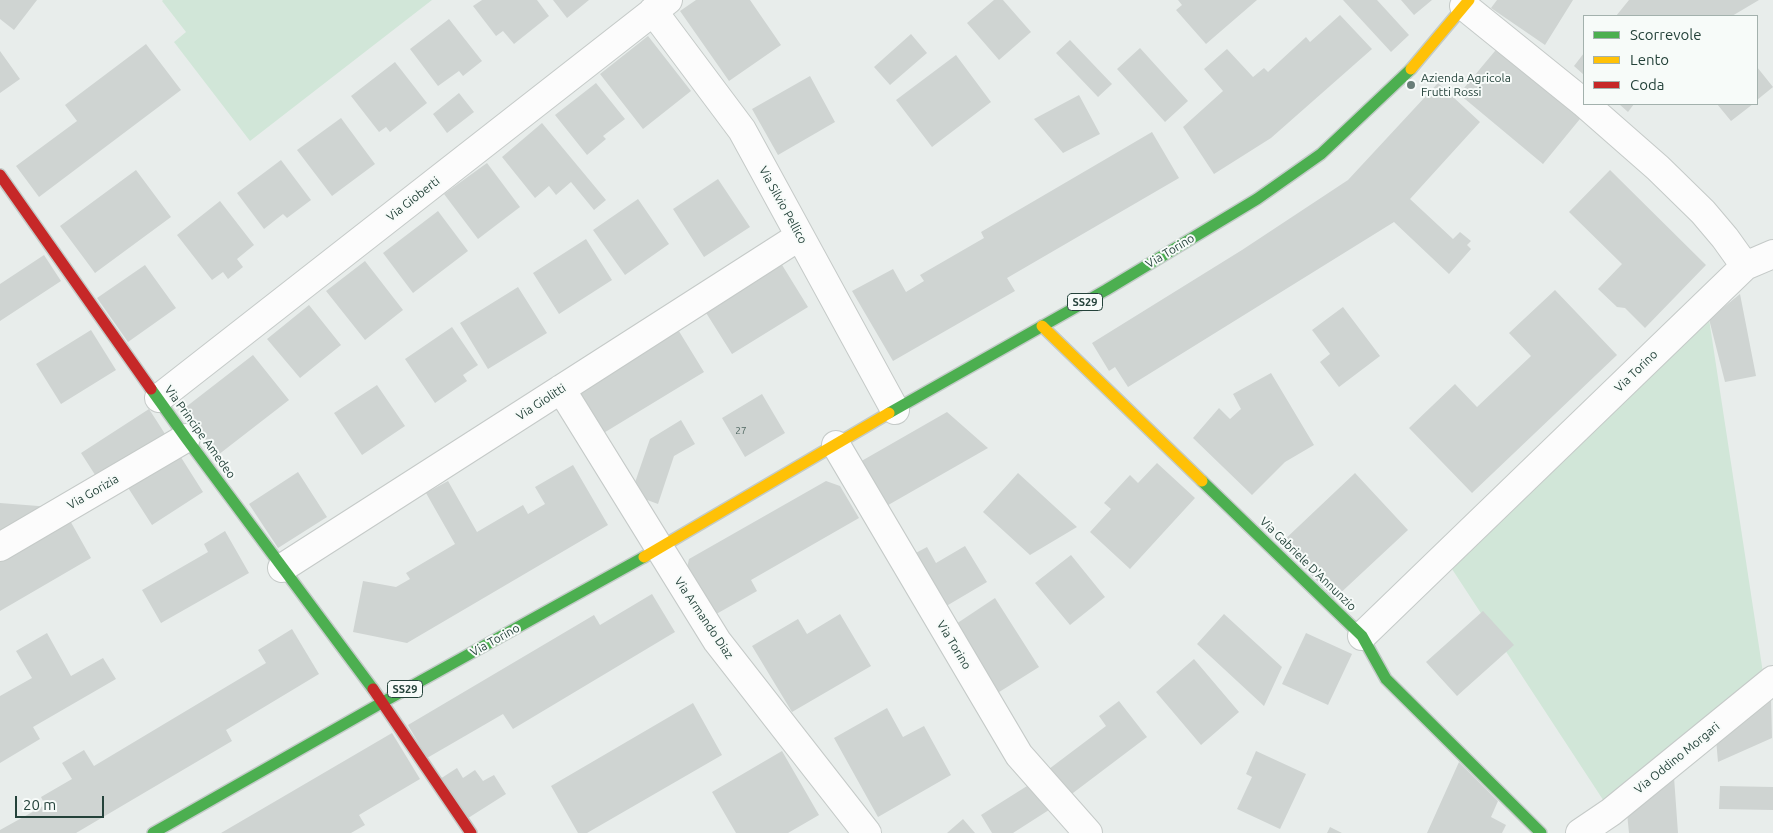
<!DOCTYPE html>
<html>
<head>
<meta charset="utf-8">
<style>
  body { margin:0 }
  #map { position:relative; width:1773px; height:833px; overflow:hidden; background:#e8edeb; font-family:Ubuntu,sans-serif }
  canvas { display:block }
  .legend { position:absolute; left:1583px; top:15px; width:175px; height:90px; box-sizing:border-box; background:#f7fbf9; border:1px solid #a3b1ad; margin:0; padding:6px 9px; list-style:none; font-size:15px; color:#24423a }
  .legend li { display:flex; align-items:center; gap:10px; height:25px }
  .legend b { width:25px; border:1px solid #a3b1ad }
  .scale { position:absolute; left:15px; top:796px; width:89px; height:22px; box-sizing:border-box; border:2px solid #24423a; border-top:0; padding-left:6px; font-size:15px; line-height:18px; white-space:nowrap; color:#24423a; -webkit-text-stroke:4px #f7fbf9; paint-order:stroke }
</style>
</head>
<body>
<div id="map">
<canvas width="1773" height="833"></canvas>
<ul class="legend">
<li><b style="height:6px;background:#4caf50"></b>Scorrevole</li>
<li><b style="height:6px;background:#ffc107"></b>Lento</li>
<li><b style="height:6px;background:#c62828"></b>Coda</li>
</ul>
<div class="scale">20 m</div>
</div>
<script>
const context = document.querySelector('canvas').getContext('2d');
context.lineJoin = 'round';
function paint(path, color) {
  context.fillStyle = color;
  context.fill(path, 'evenodd');
}
function poly(rows) {
  const path = new Path2D();
  for (const r of rows) {
    path.moveTo(r[0], r[1]);
    for (let i = 2; i < r.length; i += 2) path.lineTo(r[i], r[i + 1]);
  }
  return path;
}
function stroke(path, color, width, dash) {
  context.strokeStyle = color;
  context.lineWidth = width;
  context.lineCap = dash ? 'butt' : 'round';
  context.setLineDash(dash || []);
  context.stroke(path);
}
function label(font, color, halo, rows, align = 'center') {
  context.font = font + ' Ubuntu,sans-serif';
  context.lineWidth = 4;
  context.setLineDash([]);
  context.textBaseline = 'middle';
  context.strokeStyle = halo;
  context.fillStyle = color;
  for (const [text, x, y, turn = 0] of rows) {
    context.save();
    context.translate(x, y);
    context.rotate((+turn || 0) * Math.PI / 180);
    context.textAlign = isNaN(turn) ? turn : align;
    if (halo) context.strokeText(text, 0, 0);
    context.fillText(text, 0, 0);
    context.restore();
  }
}
const green = poly([
  [163,0,432,0,250,141,174,42,186,32,162,1],
  [1709,319,1765,686,1611,812,1452,569]
]);
const building = poly([
  [0,0,37,0,14,30,0,19],
  [482,0,537,0,549,16,514,44,503,31,496,36,473,6],
  [553,0,589,0,567,18],
  [696,0,750,0,781,45,729,81,680,11],
  [994,0,1003,0,1031,32,999,60,967,23],
  [1178,0,1257,0,1206,44,1176,10,1182,5],
  [1343,0,1377,0,1409,35,1391,52],
  [1401,0,1432,0,1414,15],
  [1497,0,1573,0,1545,45,1491,8],
  [1629,0,1759,0,1732,16,1616,16],
  [1340,15,1372,49,1271,138,1214,174,1183,127,1223,91,1204,69,1227,49,1253,77,1264,68,1268,72,1306,37,1310,42],
  [449,19,482,61,463,76,459,71,438,86,410,49],
  [911,34,927,53,890,85,874,67],
  [648,36,691,91,643,129,600,74],
  [1070,40,1112,84,1098,97,1056,53],
  [146,44,181,90,39,197,16,166,77,121,65,105],
  [1500,45,1584,114,1543,164,1459,94],
  [1140,48,1188,101,1165,122,1117,69],
  [0,51,20,79,0,93],
  [1584,53,1584,75,1574,66],
  [956,55,991,102,932,147,896,100],
  [395,62,427,103,390,132,386,127,379,132,351,96],
  [1757,67,1773,87,1757,100],
  [810,76,835,122,778,155,752,109],
  [596,83,625,119,603,136,606,139,587,155,555,115],
  [1438,83,1480,122,1410,199,1453,239,1460,232,1471,241,1467,245,1471,249,1449,274,1394,222,1128,387,1115,367,1109,371,1092,343,1242,250,1348,180],
  [459,93,474,112,447,133,433,114],
  [1079,95,1100,134,1063,153,1034,119],
  [1619,104,1634,104,1628,112],
  [1717,104,1753,104,1731,121],
  [341,118,375,164,332,196,297,150],
  [542,123,606,200,594,210,571,182,556,195,549,186,535,198,502,157],
  [1152,132,1179,178,1007,278,1015,291,893,361,852,291,893,269,906,292,924,281,920,275,984,238,981,232],
  [281,160,311,200,287,218,283,214,264,229,237,193],
  [487,163,520,207,478,239,444,194],
  [136,170,171,217,95,273,60,226],
  [1610,170,1706,265,1645,328,1625,308,1617,307,1598,289,1622,264,1569,212],
  [718,179,750,227,704,257,673,209],
  [638,199,669,244,625,275,593,230],
  [220,201,254,245,237,259,243,267,228,279,223,272,212,280,177,235],
  [438,211,468,251,413,293,383,253],
  [586,239,612,280,559,314,533,273],
  [44,255,61,281,0,321,0,284],
  [779,260,808,307,732,354,703,308],
  [365,261,403,310,365,340,326,291],
  [145,265,176,308,128,342,97,298],
  [518,287,547,333,488,369,460,323],
  [1555,290,1617,355,1472,493,1409,428,1455,384,1477,407,1531,356,1509,333],
  [1740,294,1756,376,1725,382,1709,319],
  [309,305,341,345,300,378,267,339],
  [1343,307,1380,356,1339,387,1320,362,1330,354,1312,330],
  [452,327,478,365,463,375,467,381,435,403,405,359],
  [677,328,704,372,602,434,575,391],
  [91,330,116,370,61,404,36,364],
  [253,355,289,400,218,455,182,410],
  [1271,373,1314,445,1285,462,1252,495,1193,438,1219,408,1230,419,1241,409,1233,394],
  [377,385,405,426,362,455,334,413],
  [762,394,785,433,745,457,722,418],
  [149,409,167,437,99,481,81,453],
  [947,412,988,448,883,508,858,463],
  [681,420,695,444,674,456,658,504,631,494,650,439],
  [177,451,203,492,152,525,125,483],
  [1157,463,1195,498,1130,569,1090,532,1111,509,1104,503,1130,475,1138,483],
  [573,465,608,525,407,643,353,632,363,581,396,587,410,579,406,573,455,544,426,493,448,481,477,532,523,505,528,514,545,504,535,487],
  [298,472,327,517,278,548,249,504],
  [1018,473,1077,527,1030,555,983,512],
  [1355,473,1408,530,1334,599,1281,543],
  [826,481,840,486,859,518,751,580,757,591,711,617,686,572,689,559],
  [0,503,51,507,0,535],
  [68,517,91,558,0,611,0,557],
  [225,531,249,573,161,623,142,590,208,552,204,544],
  [965,546,987,582,943,608,912,555,927,547,936,563],
  [1071,555,1105,597,1070,625,1035,583],
  [652,594,675,632,513,729,503,714,427,758,408,725,594,615,600,625],
  [995,598,1039,667,996,694,953,626],
  [1483,611,1514,645,1457,696,1426,662],
  [840,614,871,666,792,712,752,646,798,619,807,634],
  [1224,614,1282,667,1264,706,1197,644],
  [292,629,319,674,226,730,232,741,76,833,0,833,0,830,45,805,41,797,72,779,62,763,84,750,94,766,266,663,258,650],
  [47,633,71,676,103,658,116,679,33,727,40,739,0,763,0,696,32,678,16,651],
  [1306,633,1352,654,1328,705,1282,684],
  [1194,659,1239,712,1201,745,1156,692],
  [1771,697,1772,738,1718,762,1716,739],
  [1119,701,1147,737,1069,796,1049,769,1106,726,1099,716],
  [693,703,722,755,587,833,578,833,551,786],
  [887,708,903,737,924,726,951,775,878,817,834,738],
  [392,733,420,779,359,815,365,825,351,833,221,833],
  [782,751,819,815,788,833,736,833,712,792],
  [1256,751,1306,774,1280,829,1237,809,1252,777,1246,774],
  [1459,762,1498,801,1491,817,1506,825,1502,833,1427,833],
  [457,768,463,778,475,770,483,781,494,775,506,794,465,820,440,779],
  [1674,777,1678,833,1629,833,1627,813],
  [1035,781,1052,808,1013,833,992,833,981,815],
  [1720,786,1773,787,1773,810,1719,809],
  [963,819,975,833,947,833],
  [1330,827,1342,833,1327,833]
]);
const street = poly([
  [1464,6,1584,103],
  [653,11,742,130,895,410],
  [1585,104,1658,168,1703,212,1725,238,1745,266],
  [561,389,717,641,867,833],
  [159,398,668,0],
  [836,445,1019,755,1088,833],
  [0,547,186,438],
  [282,568,800,236],
  [1362,636,1745,266,1773,254],
  [1580,833,1611,812,1773,680]
]);
const fast = poly([
  [151,389,186,438,373,689],
  [889,413,1106,290,1257,199,1321,154,1411,69],
  [1202,481,1362,636,1386,679,1541,833],
  [153,833,383,702,644,557]
]);
const slow = poly([
  [1411,69,1469,0],
  [1042,326,1202,481],
  [644,557,889,413]
]);
const jam = poly([
  [0,175,151,389],
  [373,689,471,833]
]);
const markers = [
  [1411,85,5,"#697e78"]
];
const numberNames = [
  ["27",741,431]
];
const shields = [
  [1085,302,35],
  [405,689,35]
];
const shieldNames = [
  ["SS29",1085,302],
  ["SS29",405,689]
];
const poiNames = [
  ["Azienda Agricola",1421,78],
  ["Frutti Rossi",1421,92]
];
const streetNames = [
  ["Via Gioberti",413,199,-38],
  ["Via Silvio Pellico",783,205,61],
  ["Via Torino",1170,251,-31],
  ["Via Torino",1636,371,-44],
  ["Via Giolitti",541,402,-33],
  ["Via Principe Amedeo",200,432,54],
  ["Via Gorizia",93,492,-30],
  ["Via Gabriele D'Annunzio",1308,564,44],
  ["Via Armando Diaz",704,618,56],
  ["Via Torino",495,640,-29],
  ["Via Torino",954,645,59],
  ["Via Oddino Morgari",1677,758,-39]
];
paint(green, '#d1e6d8');
paint(building, '#cfd4d2');
stroke(street, '#c5cac8', 30);
stroke(fast, '#c3cbc8', 14);
stroke(slow, '#c3cbc8', 14);
stroke(jam, '#c3cbc8', 14);
stroke(street, '#fcfcfc', 28);
stroke(fast, '#4caf50', 11);
stroke(slow, '#ffc107', 11);
stroke(jam, '#c62828', 11);
for (const [x, y, r, color] of markers) {
  const dot = new Path2D();
  dot.arc(x, y, r, 0, 2 * Math.PI);
  context.fillStyle = color;
  context.fill(dot);
  stroke(dot, '#f7fbf9', 2);
}
label('10px', '#506761', null, numberNames);
for (const [x, y, w] of shields) {
  const box = new Path2D();
  box.roundRect(x - w / 2, y - 8.5, w, 17, 4);
  context.fillStyle = '#f7fbf9';
  context.fill(box);
  stroke(box, '#24423a', 1);
}
label('bold 11px', '#24423a', null, shieldNames);
label('12px', '#24423a', '#f7fbf9', poiNames, 'left');
label('12px', '#24423a', '#f7fbf9', streetNames);
</script>
</body>
</html>
